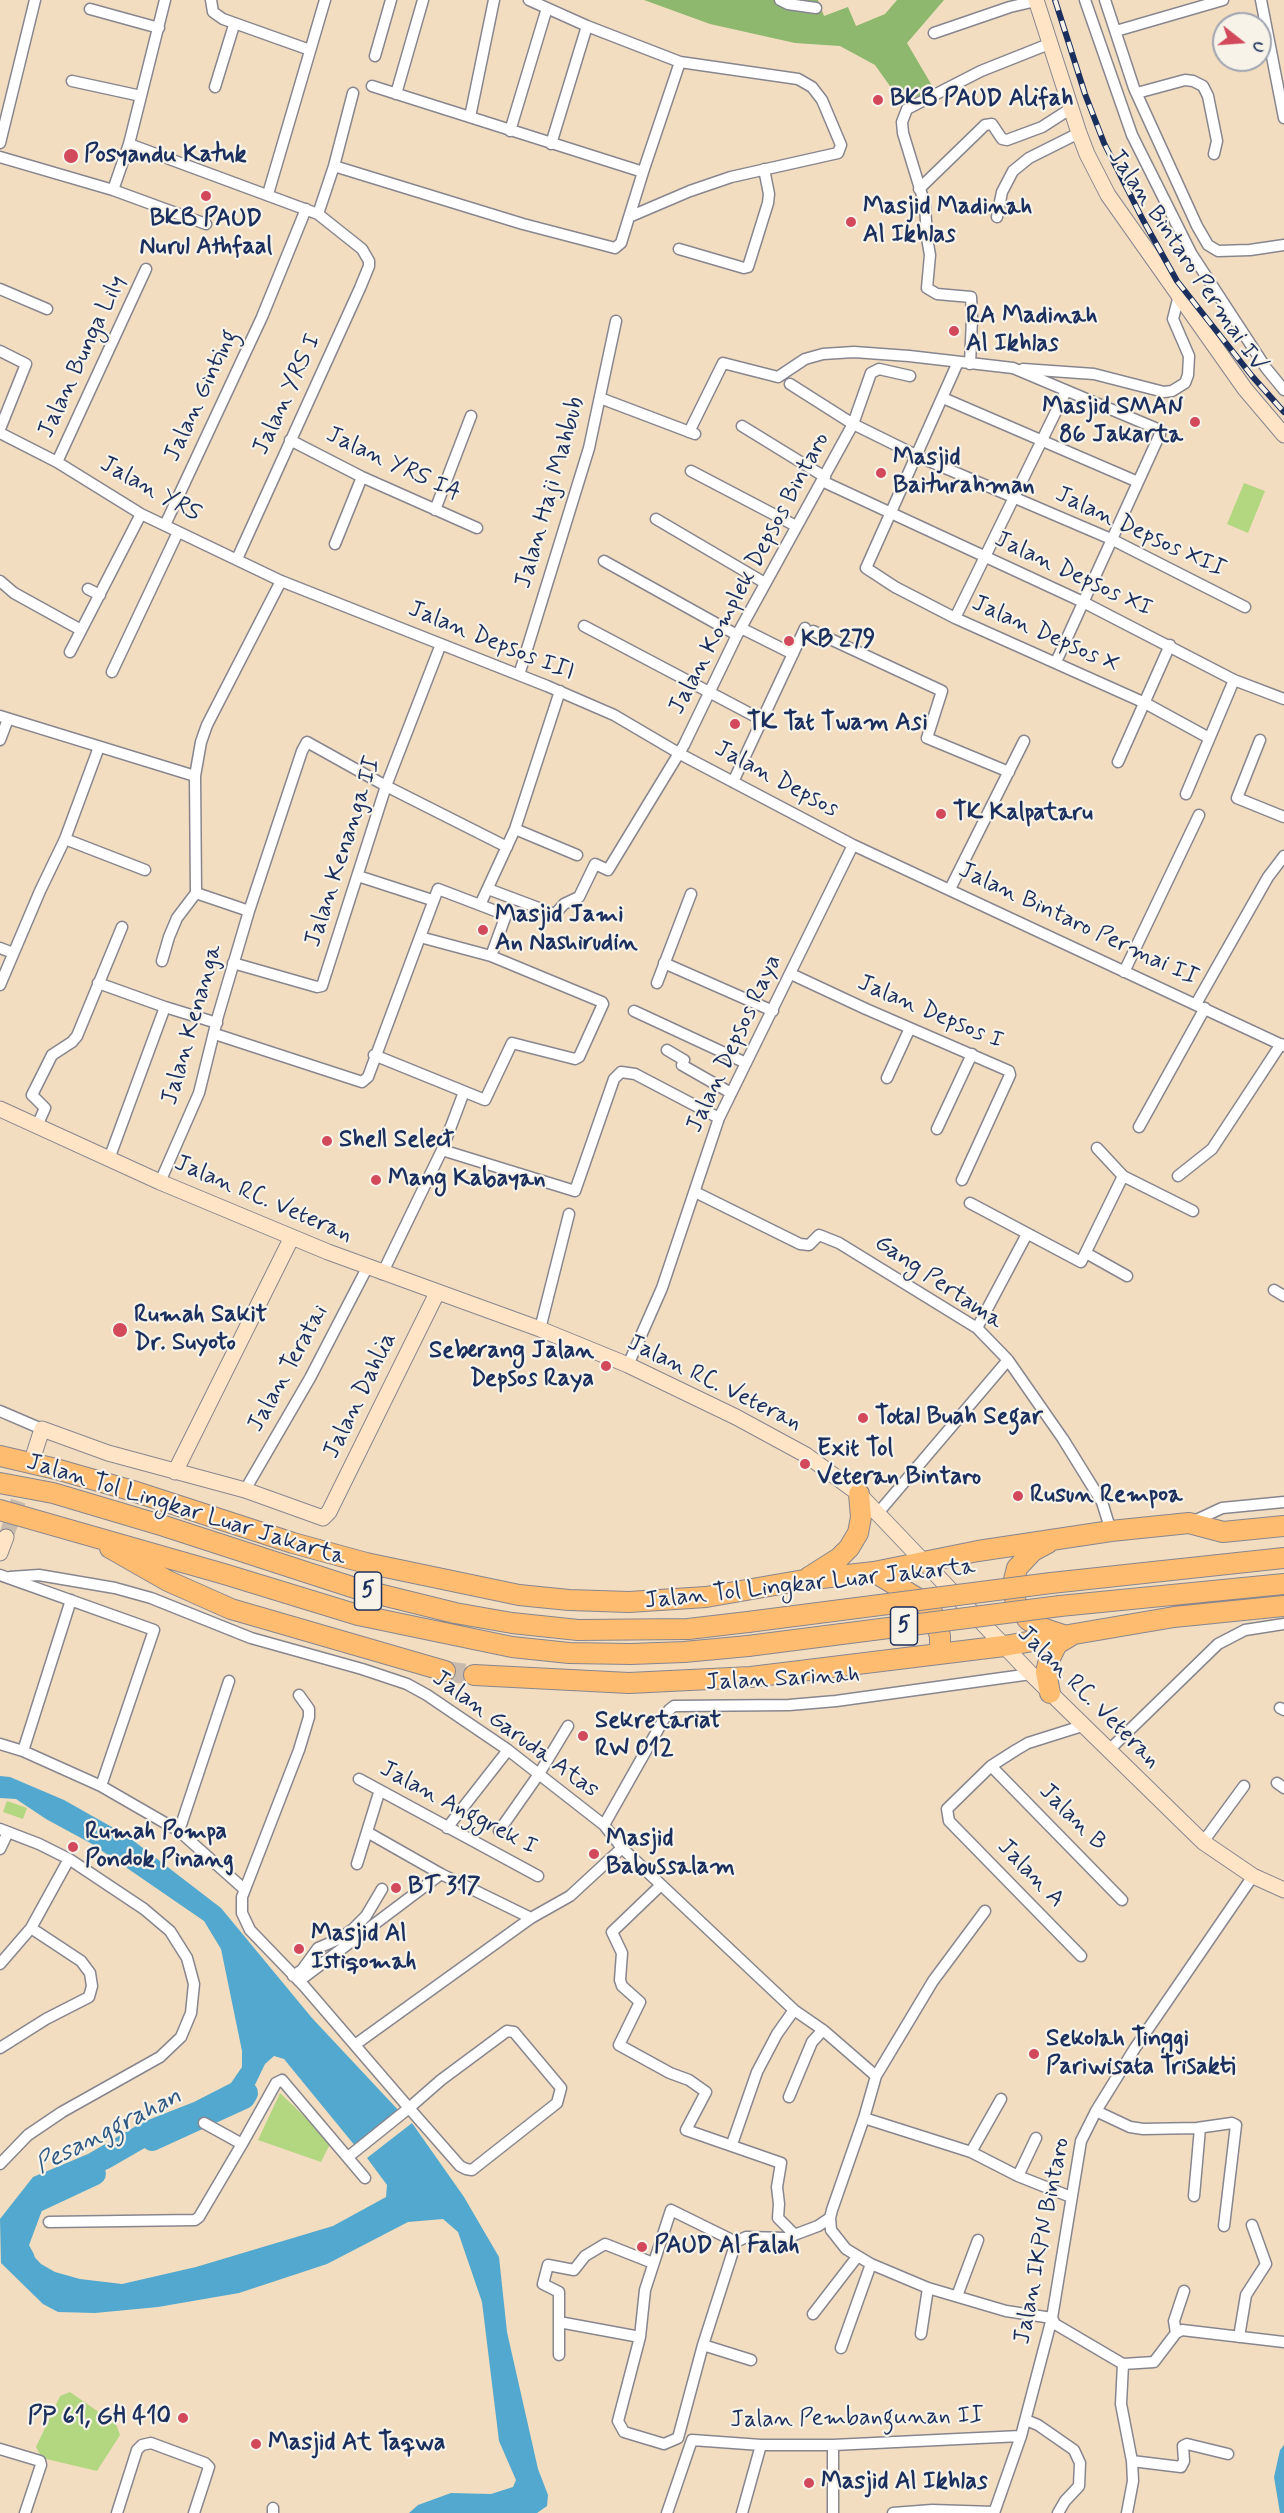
<!DOCTYPE html>
<html>
<head>
<meta charset="utf-8">
<style>
  body { margin:0 }
  #map { position:relative; width:1284px; height:2513px; overflow:hidden; background:#f3ddc0; font-family:Mynerve,sans-serif }
  canvas { display:block }
  .north { position:absolute; left:1212px; top:12px; width:60px; height:60px; box-sizing:border-box; background:#f7f3e8; border:2px solid #9fa5b1; border-radius:50%; rotate:107deg; font-size:16px; font-weight:700; line-height:24px; text-align:center; color:#1b2f5e }
  .north::after { content:''; display:block; margin:auto; width:21px; height:27px; background:#d1495b; clip-path:polygon(50% 0,100% 100%,50% 72%,0 100%) }
</style>
</head>
<body>
<div id="map">
<canvas width="1284" height="2513"></canvas>
<div class="north">U</div>
</div>
<script>
const context = document.querySelector('canvas').getContext('2d');
context.lineJoin = 'round';
function paint(path, color) {
  context.fillStyle = color;
  context.fill(path, 'evenodd');
}
function poly(rows) {
  const path = new Path2D();
  for (const r of rows) {
    path.moveTo(r[0], r[1]);
    for (let i = 2; i < r.length; i += 2) path.lineTo(r[i], r[i + 1]);
  }
  return path;
}
function stroke(path, color, width, dash) {
  context.strokeStyle = color;
  context.lineWidth = width;
  context.lineCap = dash ? 'butt' : 'round';
  context.setLineDash(dash || []);
  context.stroke(path);
}
function label(font, color, halo, rows, align = 'center') {
  context.font = font + ' Mynerve,sans-serif';
  context.lineWidth = 4.5;
  context.setLineDash([]);
  context.textBaseline = 'middle';
  context.strokeStyle = halo;
  context.fillStyle = color;
  for (const [text, x, y, turn = 0] of rows) {
    context.save();
    context.translate(x, y);
    context.rotate((+turn || 0) * Math.PI / 180);
    context.textAlign = isNaN(turn) ? turn : align;
    if (halo) context.strokeText(text, 0, 0);
    context.fillText(text, 0, 0);
    context.restore();
  }
}
const green = poly([
  [1244,483,1265,491,1248,533,1227,524],
  [7,1801,27,1808,23,1819,3,1812],
  [280,2093,331,2142,321,2162,258,2140],
  [70,2392,116,2424,120,2435,97,2471,42,2458,36,2447,60,2396]
]);
const forest = poly([
  [644,0,818,0,824,16,848,7,856,26,885,14,897,0,944,0,907,43,934,89,902,103,875,65,840,46,795,43,710,24]
]);
const water = poly([
  [0,1776,10,1777,64,1800,126,1835,221,1908,312,2018,400,2112,356,2147,284,2059,274,2056,265,2064,251,2093,233,2105,202,2115,110,2168,50,2194,31,2210,21,2230,25,2247,41,2264,55,2272,80,2279,122,2284,196,2267,333,2226,386,2197,387,2185,367,2158,412,2123,464,2197,499,2257,507,2332,538,2469,548,2495,547,2506,537,2513,409,2513,418,2505,451,2493,491,2494,513,2487,516,2480,499,2441,482,2302,458,2232,443,2219,408,2222,327,2264,239,2293,158,2307,95,2313,58,2312,43,2304,1,2263,0,2219,33,2177,88,2154,143,2122,194,2102,231,2083,242,2067,242,2051,221,1949,204,1921,92,1844,46,1819,16,1799,0,1798],
  [1284,2445,1284,2513,1280,2513,1274,2477,1280,2450]
]);
const river = poly([
  [152,2140,244,2098,247,2093],
  [24,2259,17,2246,33,2203,95,2174]
]);
const secondaryTunnel = poly([
  [6,1537,34,1454]
]);
const highwayTunnel = poly([
  [445,1671,474,1675]
]);
const street = poly([
  [211,0,213,12,223,19,310,50],
  [529,0,587,26],
  [780,0,788,4,816,8],
  [1085,0,1132,135,1191,253,1266,368,1284,390],
  [1105,0,1134,88,1197,226,1208,245,1218,251,1250,250,1284,245],
  [1261,0,1284,118],
  [90,9,159,28],
  [1116,31,1223,0],
  [934,33,1010,7,1036,1],
  [375,56,391,0],
  [72,81,141,96],
  [372,86,643,172],
  [215,87,234,25],
  [1137,93,1185,80,1193,81,1203,86,1208,96,1217,141,1214,154],
  [396,94,423,0],
  [470,117,494,0],
  [510,131,547,8],
  [0,143,35,0],
  [129,144,165,0],
  [551,144,587,26,680,62,798,79,812,87,822,100,841,145,838,153,731,177,690,191,629,217],
  [0,157,113,190,206,224],
  [334,166,523,224,615,248,621,243,643,172,680,62],
  [919,189,985,125,992,124,1002,139,1007,140,1042,127,1070,109],
  [113,190,129,144,318,214,362,249,369,261,369,266,360,288,237,559],
  [268,194,325,0],
  [318,214,334,166,353,93],
  [997,217,1002,192,1013,171,1029,158,1079,133],
  [679,249,744,268,748,267,768,203,769,194,764,169],
  [0,289,47,309],
  [0,351,26,364,0,429],
  [958,362,866,568,895,587,955,618,1145,703,1209,738],
  [970,364,972,319,971,297,937,294,927,288,930,255,927,238,925,205,903,133,902,122,907,109,981,71,1049,44],
  [1023,369,1094,374,1164,392,1172,391,1185,383,1188,375,1189,356,1173,319,1179,295],
  [790,384,853,424,924,459,1111,539,1245,607],
  [600,398,695,434],
  [943,398,1138,482],
  [742,426,825,477],
  [689,432,723,363,778,377,805,359,823,354,854,352,909,356,1013,368,1160,430,1160,434,1056,662],
  [0,433,57,462,141,514,281,581,547,686,614,715,682,755,853,845,1284,1046],
  [290,440,362,477,477,528],
  [57,462,146,269],
  [691,471,796,526],
  [822,481,1083,602,1234,680,1284,699],
  [435,510,471,416],
  [656,519,765,583],
  [165,525,262,317,306,209],
  [335,544,362,477],
  [604,561,737,635],
  [0,581,14,593,81,630],
  [88,589,100,595],
  [955,618,1066,391],
  [584,626,762,720],
  [741,628,793,654],
  [813,631,942,691,927,738,1009,772],
  [70,652,141,514],
  [112,672,178,532],
  [519,675,589,448,616,321],
  [0,716,195,776],
  [0,740,8,719],
  [1260,740,1237,798,1284,817],
  [1118,762,1170,645],
  [733,782,805,628],
  [1186,794,1234,680],
  [515,829,577,855],
  [65,839,145,870],
  [358,876,432,900],
  [488,889,552,913,556,913,564,904,579,897,595,864,608,870,684,745,737,635,853,424,871,373,879,369,910,376],
  [950,889,1024,741],
  [249,911,196,893,195,776,201,742,207,725,281,581],
  [420,937,438,889,480,905],
  [0,948,13,953],
  [162,961,169,937,177,918,196,893],
  [233,963,317,987,322,986,386,786,441,644],
  [664,963,773,1011],
  [1124,972,1199,815],
  [791,974,866,1009,1009,1071,1010,1075,962,1180],
  [98,983,165,1007,109,1159],
  [657,983,691,894],
  [0,985,40,891,65,839,99,747],
  [1196,1004,1268,877,1284,856],
  [165,1007,217,1023],
  [634,1011,746,1063],
  [215,1034,362,1082,368,1077,420,937,491,956,506,915,480,905,515,829,560,691],
  [667,1050,684,1060,682,1065,731,1093],
  [374,1055,485,1100,512,1043,575,1059,579,1057,603,1004,602,1002,491,956],
  [887,1078,910,1028],
  [37,1126,45,1108,32,1095,52,1055,72,1042,77,1036,122,927],
  [1139,1127,1205,1008],
  [937,1129,972,1054],
  [1097,1148,1123,1176,1193,1211],
  [442,1150,575,1191,614,1079,621,1072,635,1074,719,1118],
  [1178,1176,1212,1149,1281,1044],
  [160,1182,199,1093,218,1016,249,911,302,751,307,742,386,786,507,847],
  [695,1192,800,1244,809,1245,819,1235,839,1243,977,1328,1008,1360,1063,1439,1102,1502,1111,1531],
  [970,1203,1081,1262,1123,1176],
  [1086,1253,1127,1276],
  [382,1274,442,1150,464,1092],
  [1274,1290,1284,1296],
  [977,1328,1027,1234],
  [540,1329,569,1214],
  [628,1365,662,1288,719,1118,853,845],
  [0,1411,42,1429],
  [245,1490,310,1378,367,1268],
  [878,1513,1008,1360],
  [1192,1522,1222,1508,1284,1502],
  [0,1575,154,1630,101,1786],
  [10,1577,39,1575,115,1588,151,1598,251,1638,362,1669,407,1684,427,1695,508,1750,604,1825,622,1848,794,2010,823,2030,876,2076],
  [299,1695,309,1709,309,1717,299,1750,242,1897,242,1913,250,1930,304,1986,409,2108,460,2166,466,2169,472,2170,557,2103,561,2088,514,2032,507,2031,441,2080,409,2108,348,2157],
  [1280,1708,1284,1710],
  [0,1744,23,1751,101,1786,179,1831,244,1889],
  [23,1751,71,1600],
  [1108,1751,1218,1644,1245,1630,1284,1624],
  [991,1766,1122,1900],
  [359,1779,538,1876],
  [1277,1783,1284,1788],
  [604,1825,669,1710,674,1706,789,1705,836,1701,1031,1674],
  [447,1828,508,1750],
  [0,1829,39,1844,69,1859,144,1909,170,1931,187,1958,194,1984,191,2013,181,2037,160,2057,62,2112,28,2135,0,2164],
  [179,1831,229,1681],
  [499,1831,539,1774,568,1726],
  [367,1832,441,1874,531,1918],
  [1203,1842,1244,1786],
  [0,1849,8,1832],
  [357,1864,378,1796],
  [661,1885,612,1932,622,1953,620,1980,622,1986,640,2002,619,2045,670,2073,689,2080,706,2092,686,2130,781,2163,777,2187,779,2204,778,2218,795,2235],
  [985,1911,933,1981,876,2076,864,2118,832,2210,830,2218,831,2230,846,2249,871,2264,928,2288,1006,2311,1052,2318,1055,2324,1123,2364,1121,2404,1132,2461,1133,2481,1127,2513],
  [1081,1956,949,1821,947,1809,991,1766,1016,1750,1028,1743,1082,1726],
  [0,1964,31,1928,69,1859],
  [293,1976,302,1970,318,1948,339,1939,353,1929,366,1916,382,1889],
  [299,1981,441,1874],
  [356,2044,531,1918,570,1896,622,1848],
  [0,2048,46,2019,89,1997,92,1986,90,1973,81,1961,31,1928],
  [789,2097,812,2042,823,2030],
  [1096,2111,1130,2127,1143,2129,1197,2128,1232,2123,1236,2125,1224,2226],
  [864,2118,971,2152,1018,2176,1071,2197],
  [204,2123,242,2144,276,2083,282,2080,365,2178],
  [732,2144,757,2072,777,2034,794,2010],
  [971,2152,1001,2099],
  [1018,2176,1036,2138],
  [1194,2196,1200,2128],
  [671,2210,736,2242,703,2345,678,2438,664,2444,624,2432,618,2421,640,2337,645,2290,671,2210],
  [49,2222,195,2220,199,2217,242,2144],
  [736,2242,746,2237,786,2238,818,2226,830,2218],
  [957,2296,978,2240],
  [813,2314,857,2257],
  [559,2322,559,2292,543,2284,548,2265,574,2270,585,2256,605,2244,653,2263],
  [1176,2333,1174,2321,1184,2291],
  [921,2334,928,2288],
  [1239,2337,1246,2295,1266,2264,1252,2225],
  [703,2345,751,2360],
  [841,2348,871,2264],
  [559,2355,559,2322,640,2337],
  [1123,2364,1154,2362,1176,2333,1182,2330,1284,2342],
  [1026,2420,1038,2425,1074,2450,1080,2463,1079,2486,1065,2501,1058,2513],
  [0,2449,40,2461,41,2465,25,2513],
  [1132,2461,1181,2467,1184,2461,1183,2446,1187,2444,1228,2454],
  [117,2513,137,2450,142,2445,151,2443,205,2463,209,2467,194,2513],
  [273,2513,273,2508],
  [667,2513,692,2440,761,2445,833,2445,1021,2436],
  [742,2513,761,2445],
  [833,2513,833,2445],
  [893,2513,932,2510,994,2512],
  [994,2513,1021,2436,1052,2318,1081,2141,1096,2111,1135,2048,1253,1876]
]);
const secondary = poly([
  [1036,0,1079,133,1087,154,1108,195,1245,389,1284,435],
  [0,1109,160,1182,328,1252,540,1329,628,1365,736,1417,806,1455,859,1494,1031,1674,1203,1842,1253,1876,1284,1890],
  [34,1454,42,1429,108,1453,245,1490,323,1518,329,1512,437,1293],
  [175,1472,292,1237],
  [0,1553,6,1537]
]);
const highway = poly([
  [0,1456,56,1469,133,1491,293,1543,366,1563,519,1595,569,1600,629,1602,706,1597,804,1580,874,1572,978,1551,1111,1531,1189,1523,1223,1532,1284,1526],
  [0,1483,53,1493,164,1526,358,1589,455,1613,512,1623,578,1630,688,1629,748,1622],
  [0,1510,224,1574,358,1615,512,1647,569,1653,631,1654,684,1652,748,1646],
  [1048,1543,1033,1551,1017,1568,1013,1584,1016,1604,1028,1620,1045,1629,1063,1635],
  [110,1548,168,1581,231,1609,445,1671],
  [874,1572,922,1601,932,1612,940,1636,940,1654],
  [809,1577,839,1558,849,1548,858,1533,861,1517,859,1494],
  [1051,1583,1284,1558],
  [1060,1606,1284,1584],
  [474,1675,629,1683,751,1677,1004,1646,1174,1617,1284,1606],
  [1050,1693,1046,1672,1049,1660,1057,1644,1072,1635]
]);
const rail = poly([
  [1055,0,1085,94,1104,143,1143,220,1177,281,1252,376,1284,412]
]);
const highwayBridge = poly([
  [748,1622,1051,1583],
  [748,1646,1060,1606]
]);
const markers = [
  [878,100,6,"#d1495b"],
  [71,156,8,"#d1495b"],
  [206,196,6,"#d1495b"],
  [851,222,6,"#d1495b"],
  [954,331,6,"#d1495b"],
  [1195,422,6,"#d1495b"],
  [881,473,6,"#d1495b"],
  [789,641,6,"#d1495b"],
  [735,724,6,"#d1495b"],
  [941,814,6,"#d1495b"],
  [483,930,6,"#d1495b"],
  [327,1141,6,"#d1495b"],
  [376,1180,6,"#d1495b"],
  [120,1330,8,"#d1495b"],
  [606,1366,6,"#d1495b"],
  [863,1418,6,"#d1495b"],
  [805,1464,6,"#d1495b"],
  [1018,1496,6,"#d1495b"],
  [583,1736,6,"#d1495b"],
  [73,1847,6,"#d1495b"],
  [594,1854,6,"#d1495b"],
  [396,1888,6,"#d1495b"],
  [299,1949,6,"#d1495b"],
  [1034,2054,6,"#d1495b"],
  [642,2247,6,"#d1495b"],
  [183,2418,6,"#d1495b"],
  [256,2444,6,"#d1495b"],
  [809,2483,6,"#d1495b"]
];
const shields = [
  [368,1591,27],
  [904,1626,27]
];
const shieldNames = [
  ["5",368,1591],
  ["5",904,1626]
];
const poiNames = [
  ["BKB PAUD Alifah",890,100],
  ["Posyandu Katuk",84,156],
  ["Masjid Madinah",863,208],
  ["Al Ikhlas",863,236],
  ["BKB PAUD",206,220,"center"],
  ["Nurul Athfaal",206,248,"center"],
  ["RA Madinah",966,317],
  ["Al Ikhlas",966,345],
  ["Masjid SMAN",1183,408,"right"],
  ["86 Jakarta",1183,436,"right"],
  ["Masjid",893,459],
  ["Baiturahman",893,487],
  ["KB 279",801,641],
  ["TK Tat Twam Asi",747,724],
  ["TK Kalpataru",953,814],
  ["Masjid Jami",495,916],
  ["An Nashirudin",495,944],
  ["Shell Select",339,1141],
  ["Mang Kabayan",388,1180],
  ["Rumah Sakit",134,1316],
  ["Dr. Suyoto",134,1344],
  ["Seberang Jalan",594,1352,"right"],
  ["Depsos Raya",594,1380,"right"],
  ["Total Buah Segar",875,1418],
  ["Exit Tol",817,1450],
  ["Veteran Bintaro",817,1478],
  ["Rusun Rempoa",1030,1496],
  ["Sekretariat",595,1722],
  ["RW 012",595,1750],
  ["Rumah Pompa",85,1833],
  ["Pondok Pinang",85,1861],
  ["Masjid",606,1840],
  ["Babussalam",606,1868],
  ["BT 317",408,1888],
  ["Masjid Al",311,1935],
  ["Istiqomah",311,1963],
  ["Sekolah Tinggi",1046,2040],
  ["Pariwisata Trisakti",1046,2068],
  ["PAUD Al Falah",654,2247],
  ["PP 61, GH 410",171,2418,"right"],
  ["Masjid At Taqwa",268,2444],
  ["Masjid Al Ikhlas",821,2483]
];
const streetNames = [
  ["Jalan Bintaro Permai IV",1186,261,56],
  ["Jalan Bunga Lily",83,357,-65],
  ["Jalan YRS I",288,395,-65],
  ["Jalan Ginting",202,396,-65],
  ["Jalan YRS IA",393,465,25],
  ["Jalan YRS",150,490,29],
  ["Jalan Haji Mahbub",551,493,-74],
  ["Jalan Depsos XII",1140,533,25],
  ["Jalan Komplek Depsos Bintaro",750,574,-62],
  ["Jalan Depsos XI",1073,575,25],
  ["Jalan Depsos X",1045,635,24],
  ["Jalan Depsos III",491,642,22],
  ["Jalan Depsos",776,780,28],
  ["Jalan Kenanga II",344,852,-72],
  ["Jalan Bintaro Permai II",1078,925,25],
  ["Jalan Depsos I",930,1013,23],
  ["Jalan Kenanga",193,1025,-74],
  ["Jalan Depsos Raya",735,1044,-65],
  ["Jalan RC. Veteran",263,1200,23],
  ["Gang Pertama",938,1283,34],
  ["Jalan Teratai",289,1369,-61],
  ["Jalan RC. Veteran",714,1384,26],
  ["Jalan Dahlia",361,1396,-64],
  ["Jalan Tol Lingkar Luar Jakarta",186,1511,17],
  ["Jalan Tol Lingkar Luar Jakarta",810,1585,-6],
  ["Jalan Sarinah",783,1680,-3],
  ["Jalan RC. Veteran",1088,1698,45],
  ["Jalan Garuda Atas",515,1735,36],
  ["Jalan Anggrek I",458,1809,28],
  ["Jalan B",1072,1818,45],
  ["Jalan A",1030,1874,46],
  ["Jalan IKPN Bintaro",1043,2241,-79],
  ["Jalan Pembangunan II",857,2419,-1]
];
const waterNames = [
  ["Pesanggrahan",109,2132,-27]
];
paint(green, '#b2d780');
paint(forest, '#8db86e');
paint(water, '#52a8ce');
stroke(river, '#52a8ce', 22);
stroke(secondaryTunnel, '#c8baac', 15, [15, 8]);
stroke(highwayTunnel, '#c8baac', 20, [20, 10]);
stroke(street, '#87868f', 13);
stroke(secondary, '#87868f', 17);
stroke(highway, '#87868f', 22);
stroke(street, '#fff', 10);
stroke(secondary, '#ffe4c6', 15);
stroke(highway, '#febc70', 20);
stroke(rail, '#1b2f5e', 6);
stroke(rail, '#f7f3e8', 4, [11]);
stroke(highwayBridge, '#87868f', 22, []);
stroke(highwayBridge, '#febc70', 20);
for (const [x, y, r, color] of markers) {
  const dot = new Path2D();
  dot.arc(x, y, r, 0, 2 * Math.PI);
  context.fillStyle = color;
  context.fill(dot);
  stroke(dot, '#f7f3e8', 2);
}
for (const [x, y, w] of shields) {
  const box = new Path2D();
  box.roundRect(x - w / 2, y - 19, w, 38, 4.5);
  context.fillStyle = '#f7f3e8';
  context.fill(box);
  stroke(box, '#1b2f5e', 1.5);
}
label('bold 22px', '#1b2f5e', null, shieldNames);
label('bold 24px', '#1b2f5e', '#f7f3e8', poiNames, 'left');
label('24px', '#1b2f5e', '#f7f3e8', streetNames);
label('italic 26px', '#2e5985', '#f7f3e8', waterNames);
</script>
</body>
</html>
